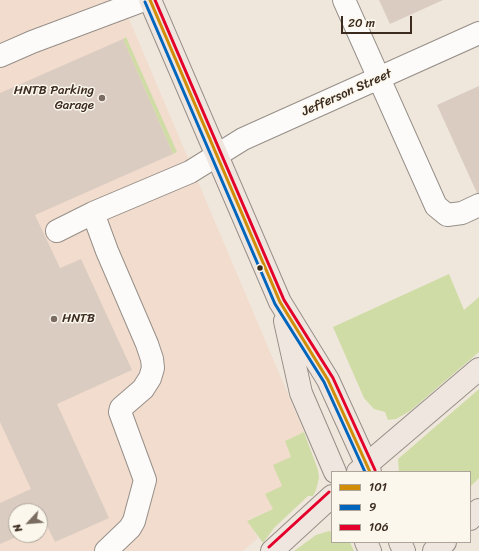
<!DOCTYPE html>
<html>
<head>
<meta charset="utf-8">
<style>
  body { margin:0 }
  #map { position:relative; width:479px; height:551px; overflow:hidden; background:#efe7dc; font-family:Sriracha,sans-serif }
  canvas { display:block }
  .legend { position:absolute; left:331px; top:471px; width:140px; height:72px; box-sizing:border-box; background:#fbf7ec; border:1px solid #aea59a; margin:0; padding:5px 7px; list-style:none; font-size:12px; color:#3b2a1e }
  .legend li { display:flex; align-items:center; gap:8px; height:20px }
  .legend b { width:20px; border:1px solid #aea59a }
  .north { position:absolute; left:8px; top:503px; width:40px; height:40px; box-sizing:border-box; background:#fbf7ec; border:1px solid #aea59a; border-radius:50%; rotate:244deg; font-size:11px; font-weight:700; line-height:16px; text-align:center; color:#3b2a1e }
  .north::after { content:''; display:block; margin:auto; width:14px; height:18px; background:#7a6c60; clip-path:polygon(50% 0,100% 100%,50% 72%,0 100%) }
  .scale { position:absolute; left:341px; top:16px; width:71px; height:18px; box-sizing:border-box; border:2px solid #3b2a1e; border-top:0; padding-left:5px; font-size:12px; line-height:14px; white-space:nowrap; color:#3b2a1e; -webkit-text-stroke:3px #fbf7ec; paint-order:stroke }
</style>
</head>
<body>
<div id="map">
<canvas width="479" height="551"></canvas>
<ul class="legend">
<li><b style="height:5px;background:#d18d06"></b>101</li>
<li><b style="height:5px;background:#0065bd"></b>9</li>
<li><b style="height:5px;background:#e4002b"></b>106</li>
</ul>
<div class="north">N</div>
<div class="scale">20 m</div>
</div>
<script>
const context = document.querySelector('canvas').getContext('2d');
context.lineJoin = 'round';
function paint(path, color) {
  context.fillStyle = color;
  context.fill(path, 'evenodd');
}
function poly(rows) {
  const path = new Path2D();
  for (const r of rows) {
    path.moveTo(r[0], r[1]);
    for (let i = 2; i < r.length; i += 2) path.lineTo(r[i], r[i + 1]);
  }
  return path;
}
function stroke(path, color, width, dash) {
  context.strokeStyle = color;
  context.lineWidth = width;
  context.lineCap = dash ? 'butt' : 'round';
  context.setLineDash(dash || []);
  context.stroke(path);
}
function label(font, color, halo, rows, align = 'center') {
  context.font = font + ' Sriracha,sans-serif';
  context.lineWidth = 3;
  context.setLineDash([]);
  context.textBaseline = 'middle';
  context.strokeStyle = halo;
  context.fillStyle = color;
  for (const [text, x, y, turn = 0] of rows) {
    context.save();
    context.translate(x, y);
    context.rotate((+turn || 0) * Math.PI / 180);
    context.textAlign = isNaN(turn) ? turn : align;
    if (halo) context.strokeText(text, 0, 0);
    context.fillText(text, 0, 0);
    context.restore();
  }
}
const built = poly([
  [0,0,121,0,304,432,285,441,291,457,283,487,273,509,248,520,258,538,243,551,0,551],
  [16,511,40,511,40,535,16,535]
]);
const green = poly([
  [126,37,177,152,173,154,123,39],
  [449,274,464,310,479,297,479,352,410,411,396,419,388,420,385,412,374,409,364,398,333,327],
  [479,389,479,478,470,487,470,472,399,472,398,459],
  [304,432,318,470,319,478,316,490,313,496,308,496,274,528,263,543,247,521,273,509,265,494,282,486,273,465,291,457,285,441],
  [329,531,332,532,332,542,350,542,354,551,294,551,316,535]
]);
const building = poly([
  [379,0,443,0,390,24],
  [123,39,173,154,35,215,60,268,81,259,132,370,57,404,109,518,55,542,46,524,40,526,40,511,16,511,16,535,21,535,0,544,0,503,31,489,0,422,0,93],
  [479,86,479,193,477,193,437,105]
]);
const minor = poly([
  [344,0,436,206,447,215,462,213,479,205],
  [0,56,32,42,144,0],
  [93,213,107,251,147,344,152,359,153,368,150,378,143,389,121,408,120,412,145,480,134,521,130,528,106,551],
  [57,231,93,213,190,172,243,139,479,33]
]);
const major = poly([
  [150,0,280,302,328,380,370,472],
  [285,321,301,393,335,472],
  [366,542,370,551],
  [400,542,404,551]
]);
const highway = poly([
  [358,472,479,369],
  [470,519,479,510],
  [272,551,332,496],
  [434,551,445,542]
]);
const bus1 = poly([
  [150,0,280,302,328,380,370,472]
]);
const bus2 = poly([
  [145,2,275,304,324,382,365,472]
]);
const bus3 = poly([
  [155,0,284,300,333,378,375,470],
  [269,547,329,492]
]);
const markers = [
  [102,98,4,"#7a6c60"],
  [260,268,3.5,"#3b2a1e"],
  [54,319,4,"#7a6c60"]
];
const poiNames = [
  ["HNTB Parking",94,91],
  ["Garage",94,106],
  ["HNTB",62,319,"left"]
];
const streetNames = [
  ["Jefferson Street",347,93,-24]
];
paint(built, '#f2dcce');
paint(green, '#d0dca6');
paint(building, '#dbccc1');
stroke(minor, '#968f88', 24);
stroke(major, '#968f88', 24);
stroke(highway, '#968f88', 24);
stroke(minor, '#fdfbfa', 22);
stroke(major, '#efe6df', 22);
stroke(highway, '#efe6df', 22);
stroke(bus1, '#d18d06', 3);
stroke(bus2, '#0065bd', 3);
stroke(bus3, '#e4002b', 3);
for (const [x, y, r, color] of markers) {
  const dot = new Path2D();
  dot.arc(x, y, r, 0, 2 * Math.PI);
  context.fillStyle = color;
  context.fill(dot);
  stroke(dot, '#fbf7ec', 1.5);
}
label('13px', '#3b2a1e', '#fbf7ec', poiNames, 'right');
label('13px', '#3b2a1e', '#fbf7ec', streetNames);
</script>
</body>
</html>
